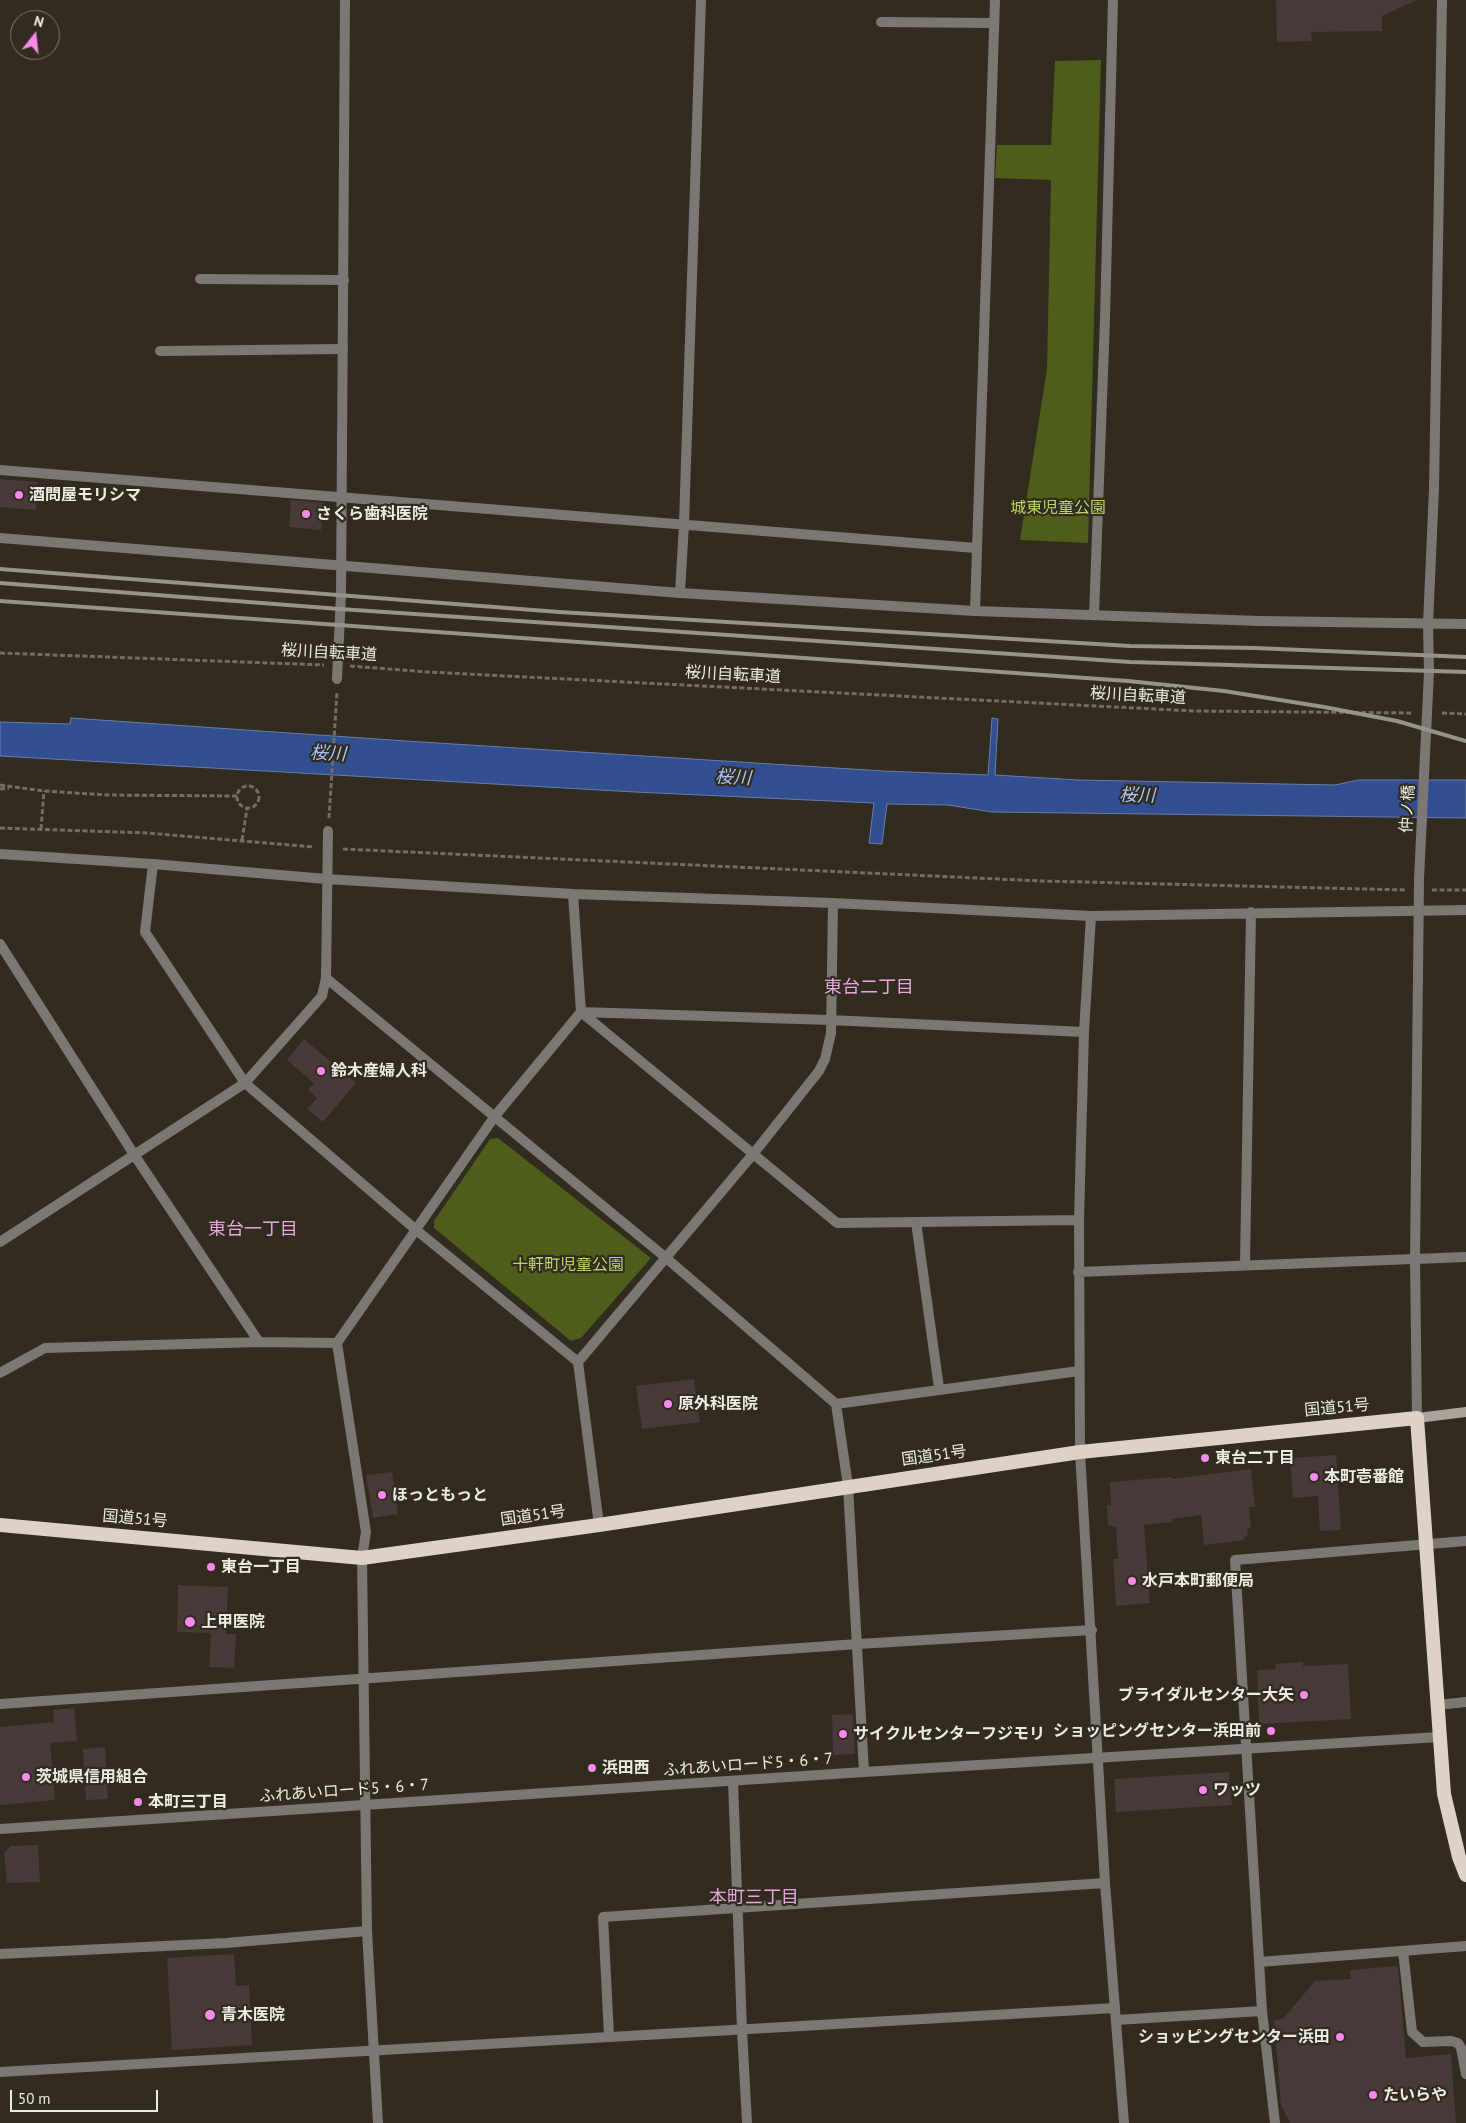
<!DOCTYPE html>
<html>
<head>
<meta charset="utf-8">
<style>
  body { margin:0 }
  #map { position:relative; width:1466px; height:2123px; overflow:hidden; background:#312b20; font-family:"PT Sans",sans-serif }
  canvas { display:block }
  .north { position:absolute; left:10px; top:10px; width:50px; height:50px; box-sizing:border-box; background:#312b20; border:1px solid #7d786e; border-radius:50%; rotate:16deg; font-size:14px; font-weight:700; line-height:20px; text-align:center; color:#eeebe3 }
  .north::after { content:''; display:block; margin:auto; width:18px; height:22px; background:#f888eb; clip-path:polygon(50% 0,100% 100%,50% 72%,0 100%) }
  .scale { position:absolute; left:10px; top:2090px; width:148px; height:22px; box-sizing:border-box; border:2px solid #eeebe3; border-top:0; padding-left:6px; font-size:15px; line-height:18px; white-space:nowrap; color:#eeebe3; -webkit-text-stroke:4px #312b20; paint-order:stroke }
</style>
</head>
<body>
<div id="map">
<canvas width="1466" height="2123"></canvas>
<div class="north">N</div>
<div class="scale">50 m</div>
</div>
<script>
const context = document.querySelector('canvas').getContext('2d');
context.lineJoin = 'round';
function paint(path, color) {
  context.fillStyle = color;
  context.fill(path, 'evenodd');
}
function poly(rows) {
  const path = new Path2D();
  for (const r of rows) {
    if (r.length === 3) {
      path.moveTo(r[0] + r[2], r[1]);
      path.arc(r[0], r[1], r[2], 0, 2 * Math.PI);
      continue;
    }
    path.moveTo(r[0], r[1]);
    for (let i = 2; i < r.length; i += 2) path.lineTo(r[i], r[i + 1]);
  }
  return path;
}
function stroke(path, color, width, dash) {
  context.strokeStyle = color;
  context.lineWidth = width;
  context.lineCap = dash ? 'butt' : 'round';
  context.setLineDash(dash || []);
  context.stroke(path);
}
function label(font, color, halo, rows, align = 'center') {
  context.font = font + ' "PT Sans","Noto Sans JP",sans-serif';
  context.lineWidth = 4.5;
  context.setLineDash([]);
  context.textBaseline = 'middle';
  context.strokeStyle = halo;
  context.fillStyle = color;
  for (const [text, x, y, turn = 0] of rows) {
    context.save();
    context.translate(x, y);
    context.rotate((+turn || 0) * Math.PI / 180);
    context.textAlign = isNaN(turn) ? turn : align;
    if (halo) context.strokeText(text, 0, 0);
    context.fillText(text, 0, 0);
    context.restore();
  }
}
const green = poly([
  [1101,60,1088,543,1020,540,1047,369,1051,180,995,178,997,145,1051,145,1055,61],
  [498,1138,651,1258,581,1338,571,1341,434,1228,434,1221,490,1139]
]);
const water = poly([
  [71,718,406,741,883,771,988,775,992,718,998,719,995,775,1078,780,1335,785,1358,780,1466,780,1466,818,992,812,948,805,887,804,882,844,869,843,874,803,635,792,0,756,0,722,70,724,71,718]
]);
const building = poly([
  [1276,0,1417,0,1382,16,1382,31,1311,32,1312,41,1277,42],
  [0,479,38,482,36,510,0,507],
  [291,500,324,503,321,530,289,527],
  [304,1039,356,1083,323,1122,307,1109,317,1098,308,1090,314,1083,287,1060],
  [694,1379,700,1422,642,1429,636,1386],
  [1336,1455,1341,1530,1320,1531,1318,1496,1293,1498,1290,1458],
  [1251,1469,1255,1507,1249,1507,1251,1528,1247,1529,1248,1536,1244,1537,1245,1540,1204,1545,1201,1515,1172,1519,1172,1522,1144,1525,1150,1603,1116,1606,1113,1559,1118,1559,1116,1527,1108,1525,1107,1505,1111,1505,1110,1482,1172,1477,1172,1479],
  [392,1472,398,1514,373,1518,366,1475],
  [178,1585,228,1587,226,1634,236,1634,234,1668,209,1667,211,1633,177,1632],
  [1303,1662,1303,1666,1348,1664,1351,1719,1259,1724,1257,1670,1276,1669,1275,1664],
  [74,1708,77,1741,50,1743,55,1800,0,1805,0,1727,54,1722,53,1710],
  [853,1714,855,1754,833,1755,832,1715],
  [105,1747,108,1799,86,1800,83,1749],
  [1229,1772,1232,1805,1116,1812,1114,1779],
  [38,1845,40,1882,7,1883,4,1853,11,1846],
  [234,1954,236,1986,249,1985,252,2045,172,2050,167,1958],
  [1398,1966,1406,2058,1451,2054,1456,2123,1290,2123,1281,2105,1274,2020,1283,2019,1315,1981,1351,1979,1350,1970]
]);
const path = poly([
  [0,653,324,665],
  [350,666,428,672,1194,711,1413,713],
  [1442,713,1466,714],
  [0,785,44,791,108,795,237,796],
  [248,797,11],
  [0,789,9,788],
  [329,818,337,692],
  [0,828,147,833,314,847],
  [41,829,44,791],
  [242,840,247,809],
  [343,849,1042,881,1405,890],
  [1432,890,1466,890]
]);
const service = poly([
  [881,22,994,23],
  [200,279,344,280],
  [160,351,343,349],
  [916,1222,939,1388],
  [1403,1951,1412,2032,1423,2042,1451,2041,1458,2043,1461,2048,1466,2074]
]);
const minor = poly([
  [0,470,976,548],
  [680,593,684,524,701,0],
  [975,611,995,0],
  [1094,615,1105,319,1113,0],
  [1428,624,1434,489,1442,0],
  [337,679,341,595,345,0],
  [328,831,326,978,665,1257,836,1404,848,1486,864,1772],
  [0,854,153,864,326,879,573,894,833,903,1091,916,1466,910],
  [153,864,145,932,245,1083,415,1229,578,1362,599,1525],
  [573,894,581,1012,837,1223,1079,1220],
  [1091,916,1084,1032,1079,1220,1080,1452,1105,1883,1124,2123],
  [0,944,135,1156,259,1342],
  [0,1242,245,1083,322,996,326,978],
  [1245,1264,1251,912],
  [1078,1272,1466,1257],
  [578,1362,754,1153,819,1071,825,1059,831,1033,833,903],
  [0,1373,45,1348,259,1342,337,1343],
  [836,1404,1079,1371],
  [0,1704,858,1644,1092,1630],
  [1437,1705,1466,1702],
  [733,1781,742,2030,747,2123],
  [0,1954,226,1943,367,1931],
  [1259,1962,1466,1946],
  [1116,2020,1262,2011],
  [609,2036,603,1917,1105,1883],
  [378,2123,367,1931,362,1558,366,1532,337,1343,495,1116,581,1012,830,1020,1084,1032],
  [1275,2123,1262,2011,1235,1560,1466,1541]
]);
const tertiary = poly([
  [0,538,680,593,975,611,1260,621,1466,624],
  [1417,1418,1415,1260,1419,879,1429,672,1428,624],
  [0,1829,864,1772,1439,1737],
  [0,2072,1115,2008]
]);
const secondary = poly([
  [1417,1418,1466,1412]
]);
const trunk = poly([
  [0,1525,362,1558,599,1525,1080,1452,1417,1418,1444,1794,1459,1857,1466,1875]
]);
const rail = poly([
  [0,569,559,612,1130,646,1255,648,1466,657],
  [0,583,340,609,1130,662,1466,672],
  [0,601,1128,681,1224,691,1324,707,1397,721,1466,741]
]);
const markers = [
  [19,495,5,"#f888eb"],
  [306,514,5,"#f888eb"],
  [321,1071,5,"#f888eb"],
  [668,1404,5,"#f888eb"],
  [1205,1458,5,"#f888eb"],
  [1314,1477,5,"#f888eb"],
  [382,1495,5,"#f888eb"],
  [211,1567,5,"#f888eb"],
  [1132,1581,5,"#f888eb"],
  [190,1622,6,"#f888eb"],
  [1304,1695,5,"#f888eb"],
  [1271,1731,5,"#f888eb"],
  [843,1734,5,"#f888eb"],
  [592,1768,5,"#f888eb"],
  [26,1777,5,"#f888eb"],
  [1203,1790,5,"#f888eb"],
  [138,1802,5,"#f888eb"],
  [210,2015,6,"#f888eb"],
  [1340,2037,5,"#f888eb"],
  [1373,2095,5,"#f888eb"]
];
const poiNames = [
  ["酒問屋モリシマ",29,495],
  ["さくら歯科医院",316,514],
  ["鈴木産婦人科",331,1071],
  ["原外科医院",678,1404],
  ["東台二丁目",1215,1458],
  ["本町壱番館",1324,1477],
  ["ほっともっと",392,1495],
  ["東台一丁目",221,1567],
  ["水戸本町郵便局",1142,1581],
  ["上甲医院",201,1622],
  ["ブライダルセンター大矢",1294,1695,"right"],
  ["ショッピングセンター浜田前",1261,1731,"right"],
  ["サイクルセンターフジモリ",853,1734],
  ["浜田西",602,1768],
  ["茨城県信用組合",36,1777],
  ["ワッツ",1213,1790],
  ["本町三丁目",148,1802],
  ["青木医院",221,2015],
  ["ショッピングセンター浜田",1330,2037,"right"],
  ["たいらや",1383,2095]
];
const parkNames = [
  ["城東児童公園",1058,508],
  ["十軒町児童公園",568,1265]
];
const streetNames = [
  ["桜川自転車道",329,653,3],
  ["桜川自転車道",733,675,3],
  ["桜川自転車道",1138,696,3],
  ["仲ノ橋",1408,809,-87],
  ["国道51号",1337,1408,-5],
  ["国道51号",934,1456,-8],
  ["国道51号",533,1516,-8],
  ["国道51号",135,1519,5],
  ["ふれあいロード5・6・7",748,1765,-4],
  ["ふれあいロード5・6・7",344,1791,-4]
];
const waterNames = [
  ["桜川",328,754,3],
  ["桜川",733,778,3],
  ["桜川",1137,796,1]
];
const neighbourhoodNames = [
  ["東台二丁目",869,988],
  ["東台一丁目",253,1230],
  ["本町三丁目",754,1898]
];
paint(green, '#4e5d1a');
paint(water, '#314f90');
stroke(water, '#6a7ea9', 1);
paint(building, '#483a38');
stroke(path, '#736e64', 3, [5, 2.5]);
stroke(service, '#7c7773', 10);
stroke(minor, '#7c7773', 10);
stroke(tertiary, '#7c7773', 10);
stroke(secondary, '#aaa29b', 10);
stroke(trunk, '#ded2c7', 14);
stroke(rail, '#979389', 4);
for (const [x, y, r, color] of markers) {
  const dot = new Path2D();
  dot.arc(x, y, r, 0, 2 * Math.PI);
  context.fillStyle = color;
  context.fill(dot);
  stroke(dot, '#312b20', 2);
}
label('bold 16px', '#eeebe3', '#312b20', poiNames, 'left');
label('16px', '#b9d565', '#312b20', parkNames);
label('16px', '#eeebe3', '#312b20', streetNames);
label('italic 18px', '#a9c6fe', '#312b20', waterNames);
label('18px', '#e5a7dc', '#312b20', neighbourhoodNames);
</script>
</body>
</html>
